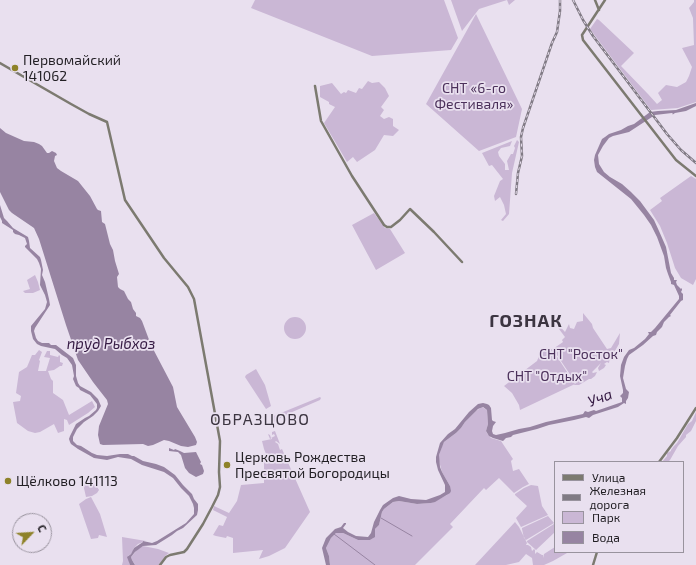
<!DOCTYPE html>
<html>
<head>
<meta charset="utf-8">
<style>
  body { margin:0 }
  #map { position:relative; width:696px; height:565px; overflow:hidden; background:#e9e0ef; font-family:"Exo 2",sans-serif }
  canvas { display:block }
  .legend { position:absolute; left:554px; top:461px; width:130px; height:92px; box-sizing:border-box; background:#e9e0ef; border:1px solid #99939e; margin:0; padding:5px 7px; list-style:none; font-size:12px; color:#221f24 }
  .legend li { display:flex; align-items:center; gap:8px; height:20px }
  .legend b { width:20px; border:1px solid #99939e }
  .north { position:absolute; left:12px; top:513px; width:40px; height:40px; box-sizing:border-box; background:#e9e0ef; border:1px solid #99939e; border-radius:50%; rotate:65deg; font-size:11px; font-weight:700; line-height:16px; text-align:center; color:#221f24 }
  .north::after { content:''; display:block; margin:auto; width:14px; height:18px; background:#8e8229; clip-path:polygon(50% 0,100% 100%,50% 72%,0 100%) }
</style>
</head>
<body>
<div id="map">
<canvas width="696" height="565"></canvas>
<ul class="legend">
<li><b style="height:5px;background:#7c7a70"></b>Улица</li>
<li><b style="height:5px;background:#807a84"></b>Железная дорога</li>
<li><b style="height:11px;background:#cab7d5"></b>Парк</li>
<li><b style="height:11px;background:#9784a2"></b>Вода</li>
</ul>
<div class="north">С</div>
</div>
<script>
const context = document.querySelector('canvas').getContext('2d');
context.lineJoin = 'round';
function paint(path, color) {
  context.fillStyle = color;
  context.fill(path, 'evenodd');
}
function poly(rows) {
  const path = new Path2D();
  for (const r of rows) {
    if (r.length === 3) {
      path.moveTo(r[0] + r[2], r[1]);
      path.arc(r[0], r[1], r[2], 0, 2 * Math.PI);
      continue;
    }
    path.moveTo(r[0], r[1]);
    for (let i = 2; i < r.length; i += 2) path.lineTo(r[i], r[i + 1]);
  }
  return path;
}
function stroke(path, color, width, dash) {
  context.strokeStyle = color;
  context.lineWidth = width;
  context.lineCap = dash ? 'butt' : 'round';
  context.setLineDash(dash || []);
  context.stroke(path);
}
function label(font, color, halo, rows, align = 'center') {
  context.font = font + ' "Exo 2",sans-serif';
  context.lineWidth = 3.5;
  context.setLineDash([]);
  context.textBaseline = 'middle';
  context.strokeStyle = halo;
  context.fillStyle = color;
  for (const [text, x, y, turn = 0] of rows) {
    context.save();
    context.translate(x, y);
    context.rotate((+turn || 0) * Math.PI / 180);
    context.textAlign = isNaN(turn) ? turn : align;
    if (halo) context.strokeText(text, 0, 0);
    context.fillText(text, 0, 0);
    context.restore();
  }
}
const green = poly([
  [255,0,444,0,458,38,451,50,372,56,251,8],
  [451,0,515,0,509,5,507,0,479,9,462,31],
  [694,0,696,0,696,102,678,108,651,110,590,29,597,19,599,20,634,53,621,66,647,93,648,94,657,104,662,100,658,93,666,85,677,87,686,82,689,76,692,67,682,48,694,45,693,18,689,8,694,2],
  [476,14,522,109,516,137,479,151,426,104],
  [368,81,372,83,379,82,385,88,389,96,381,107,384,110,380,116,384,119,389,117,393,119,393,126,399,130,393,136,384,135,375,150,357,162,353,157,347,162,324,123,335,107,329,104,329,102,320,97,320,86,332,83,341,94,344,92,346,93,348,90,356,93,359,88,362,89],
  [517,140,519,142,512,173,509,214,503,221,501,220,506,214,504,205,500,197,495,201,494,196,500,181,503,179,492,165,489,166,482,153,512,141,510,146,501,148,498,152,499,156,505,164,505,170,509,170,507,161,511,154,513,154,515,148,514,146],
  [691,176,696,179,696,279,693,285,681,278,675,268,667,243,660,226,650,210,662,201,660,198],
  [374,213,385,228,390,229,405,253,376,270,352,225],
  [35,275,38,282,40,290,33,293,25,293,23,291,30,289,27,280],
  [583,313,592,324,593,328,607,349,611,348,620,333,619,344,612,356,610,357,609,363,607,362,604,364,606,365,604,368,599,371,598,368,601,363,592,372,593,373,597,372,595,376,591,379,589,379,579,385,574,385,576,383,573,379,553,349,563,342,562,340,565,337,553,321,554,320,565,332,569,324,570,328,574,329,577,322,583,321],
  [295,328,11],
  [542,349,552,349,575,384,520,410,519,405,512,393,504,386,537,361],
  [39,350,42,352,39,360,40,361,38,371,46,371,50,358,44,357,47,351,50,351,50,355,58,357,59,355,60,356,60,362,63,363,62,366,60,366,54,370,48,371,51,379,53,381,53,393,63,400,69,415,92,401,95,407,88,413,69,425,67,420,64,419,64,431,58,433,54,424,40,432,35,433,28,431,17,423,13,402,20,401,21,396,16,393,19,372,27,367,32,355,35,355],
  [256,369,265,385,271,406,266,409,245,377,246,375],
  [320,397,321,398,320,400,283,416,275,422,272,420,271,417],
  [482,407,487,410,488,424,486,431,487,433,491,438,501,441,513,459,511,461,513,471,519,469,529,484,523,487,514,493,499,478,486,490,484,488,450,524,453,527,415,565,330,565,329,556,326,548,331,538,336,533,343,533,358,540,370,540,373,538,375,529,379,525,382,512,384,509,393,502,399,501,417,504,431,503,447,495,450,486,442,472,439,461,439,455,442,446,444,442,456,433,461,428,465,422,476,411],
  [696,412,696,421,691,431,686,435,686,437,678,446,670,460,668,462,662,462,667,456,667,453,671,451,671,450,674,446,677,443,688,424,692,421],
  [275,431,280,444,276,441,275,442,278,444,280,450,282,449,310,512,285,548,269,556,259,559,263,550,233,553,233,538,227,536,226,538,216,536,213,535,219,525,223,526,227,517,213,510,214,506,229,513,237,501,241,485,264,483,264,457,268,455,266,454,264,449,262,441,272,439,272,438,270,439,268,434,270,435,271,438,275,436,274,434,272,435,272,432],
  [85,482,92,482,96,485,99,490,97,493,92,496,86,497,83,484],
  [531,485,538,486,542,506,548,515,521,527,516,518,527,506,515,495,515,494,524,488],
  [91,497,100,514,107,537,99,535,98,538,91,539,79,504,86,499],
  [548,516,554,523,526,540,524,538,522,529,522,528],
  [515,522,519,527,527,543,526,545,528,545,531,547,532,551,534,549,535,550,535,554,537,552,542,555,543,555,543,558,544,554,555,547,555,552,566,552,567,553,553,561,544,565,533,565,532,558,526,554,519,562,506,565,475,565],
  [554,524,555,525,555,532,536,550,527,542,527,541],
  [122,537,146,541,143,541,143,542,138,544,133,549,133,551,131,554,128,556,130,565,122,565,123,561],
  [143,546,158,549,169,553,165,556,159,565,135,565,134,563,132,560,131,557,138,549]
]);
const water = poly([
  [696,103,696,106,686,111,675,113,672,115,673,114,672,113,655,115,629,132,613,136,609,138,603,146,598,155,599,164,604,172,610,177,622,184,631,192,640,201,654,220,659,231,666,247,671,273,674,278,674,280,677,280,676,282,677,285,681,289,682,288,682,290,681,292,683,294,683,300,681,301,670,315,671,316,669,317,664,322,662,327,657,332,656,335,653,336,643,345,629,355,627,359,625,366,623,378,626,389,629,392,628,398,626,401,626,404,624,403,618,407,593,415,589,418,586,417,574,420,549,425,537,429,513,435,511,437,506,438,503,441,493,438,489,436,486,431,488,424,487,410,483,407,478,409,465,422,461,428,456,433,444,442,439,455,440,467,442,472,450,486,451,491,450,493,435,502,431,503,417,504,399,501,393,502,384,509,382,512,379,525,375,529,375,537,370,540,358,540,343,533,336,533,331,538,326,548,329,556,330,565,326,565,322,548,326,538,335,529,341,527,344,523,346,523,346,524,343,528,348,532,356,536,368,537,371,533,374,522,380,510,383,505,393,498,399,496,411,499,426,500,440,495,445,492,445,485,438,470,436,462,436,457,440,443,448,434,455,429,469,412,478,404,483,403,487,404,489,405,491,408,492,420,493,421,496,422,493,426,492,431,493,434,496,435,505,433,519,429,530,427,546,422,583,414,585,411,588,412,594,410,596,411,622,402,622,398,620,396,623,393,623,390,620,376,621,365,624,357,629,350,634,348,645,339,649,334,648,332,651,332,655,328,679,299,679,296,674,285,671,284,671,282,668,274,666,268,664,256,657,237,651,225,644,215,631,199,597,172,595,167,594,160,595,155,602,139,605,137,609,134,621,130,628,126,634,124,650,112,658,111,676,110],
  [0,128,6,133,24,141,34,142,39,144,42,146,47,153,49,153,52,151,56,153,57,155,55,156,54,161,57,168,61,171,78,181,90,196,97,209,98,210,101,211,102,222,105,224,110,244,113,250,115,261,119,274,117,277,118,287,120,289,124,291,128,299,131,302,133,309,136,313,136,316,140,318,142,321,151,345,173,387,177,407,195,437,197,442,196,445,188,447,181,446,169,441,164,440,153,445,148,446,143,444,103,445,100,444,98,435,99,426,108,404,107,400,93,382,78,360,66,325,39,239,34,228,12,213,9,210,0,192],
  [0,205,4,218,7,221,13,228,28,237,29,241,30,248,40,257,41,260,43,270,42,275,45,282,49,299,50,305,35,328,34,331,36,338,38,341,42,343,49,343,51,345,56,345,73,358,76,365,76,376,78,383,80,386,91,392,98,399,101,406,98,411,93,416,84,422,77,429,73,437,73,441,77,445,81,446,92,453,97,455,107,456,120,454,128,454,132,456,134,456,143,461,156,464,164,467,175,475,183,485,192,494,194,499,198,504,198,510,197,515,183,528,177,531,172,535,156,545,143,546,135,552,131,557,132,560,135,565,130,565,127,557,131,554,134,548,143,542,143,541,152,543,157,541,186,523,194,514,194,508,193,504,189,496,181,488,173,478,164,472,142,465,131,459,118,457,107,460,94,458,78,449,71,444,70,442,69,439,70,436,76,424,85,418,89,416,96,410,97,408,97,404,90,395,80,390,79,388,76,386,73,379,74,376,72,365,67,358,62,355,55,349,41,346,37,344,33,339,31,331,31,326,45,309,47,302,45,295,40,285,41,269,39,263,37,259,25,247,25,246,27,244,25,238,19,235,15,234,13,232,13,230,2,223,2,221,0,217],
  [169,448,174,450,175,449,180,451,184,453,196,452,201,462,200,464,202,465,204,471,203,474,196,477,189,473,185,468,181,455,178,452,169,451]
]);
const stream = poly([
  [381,518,412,536],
  [334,534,375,565]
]);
const secondary = poly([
  [595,0,599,10],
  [605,0,582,35,583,40,676,160,696,176],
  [0,63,71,104,89,114,107,122,125,200,164,258,188,287,194,299,220,441,219,472,220,487,218,495,212,507,203,524,187,549,184,552,170,555,166,557,160,565],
  [315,86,321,121,352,176,384,225,387,227,391,227,400,220,410,209,434,232,462,262],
  [659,462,677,438,696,408],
  [593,565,597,552]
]);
const rail = poly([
  [573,0,583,20,593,36,667,134,681,150,696,163],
  [516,194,518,173,522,156,521,137,523,128,552,43,557,32,560,11,560,0]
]);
const markers = [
  [15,68,4,"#8e8229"],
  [227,465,4,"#8e8229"],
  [8,481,4,"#8e8229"]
];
const poiNames = [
  ["Первомайский",23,60],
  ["141062",23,76],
  ["Церковь Рождества",235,457],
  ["Пресвятой Богородицы",235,473],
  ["Щёлково 141113",16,481]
];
const parkNames = [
  ["СНТ «6-го",474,88],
  ["Фестиваля»",474,104],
  ["СНТ \"Росток\"",581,354],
  ["СНТ \"Отдых\"",547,376]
];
const waterNames = [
  ["пруд Рыбхоз",111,344],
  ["Уча",600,398,-20]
];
const quarterNames = [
  ["ОБРАЗЦОВО",260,420]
];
const districtNames = [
  ["ГОЗНАК",526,321]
];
paint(green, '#cab7d5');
paint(water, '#9784a2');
stroke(stream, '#9784a2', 1);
stroke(secondary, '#7c7a70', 2.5);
stroke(rail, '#807a84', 2.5);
stroke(rail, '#e9e0ef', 1, [3]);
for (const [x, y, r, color] of markers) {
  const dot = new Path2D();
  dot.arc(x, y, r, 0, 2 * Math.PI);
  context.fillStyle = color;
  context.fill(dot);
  stroke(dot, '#e9e0ef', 1.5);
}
label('14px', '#221f24', '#e9e0ef', poiNames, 'left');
label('14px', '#4c315b', '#e9e0ef', parkNames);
label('italic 15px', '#361b44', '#e9e0ef', waterNames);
context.letterSpacing = '1px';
label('16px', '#3c3541', '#e9e0ef', quarterNames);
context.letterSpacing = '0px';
context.letterSpacing = '1px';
label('bold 18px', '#3c3541', '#e9e0ef', districtNames);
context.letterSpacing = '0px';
</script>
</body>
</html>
